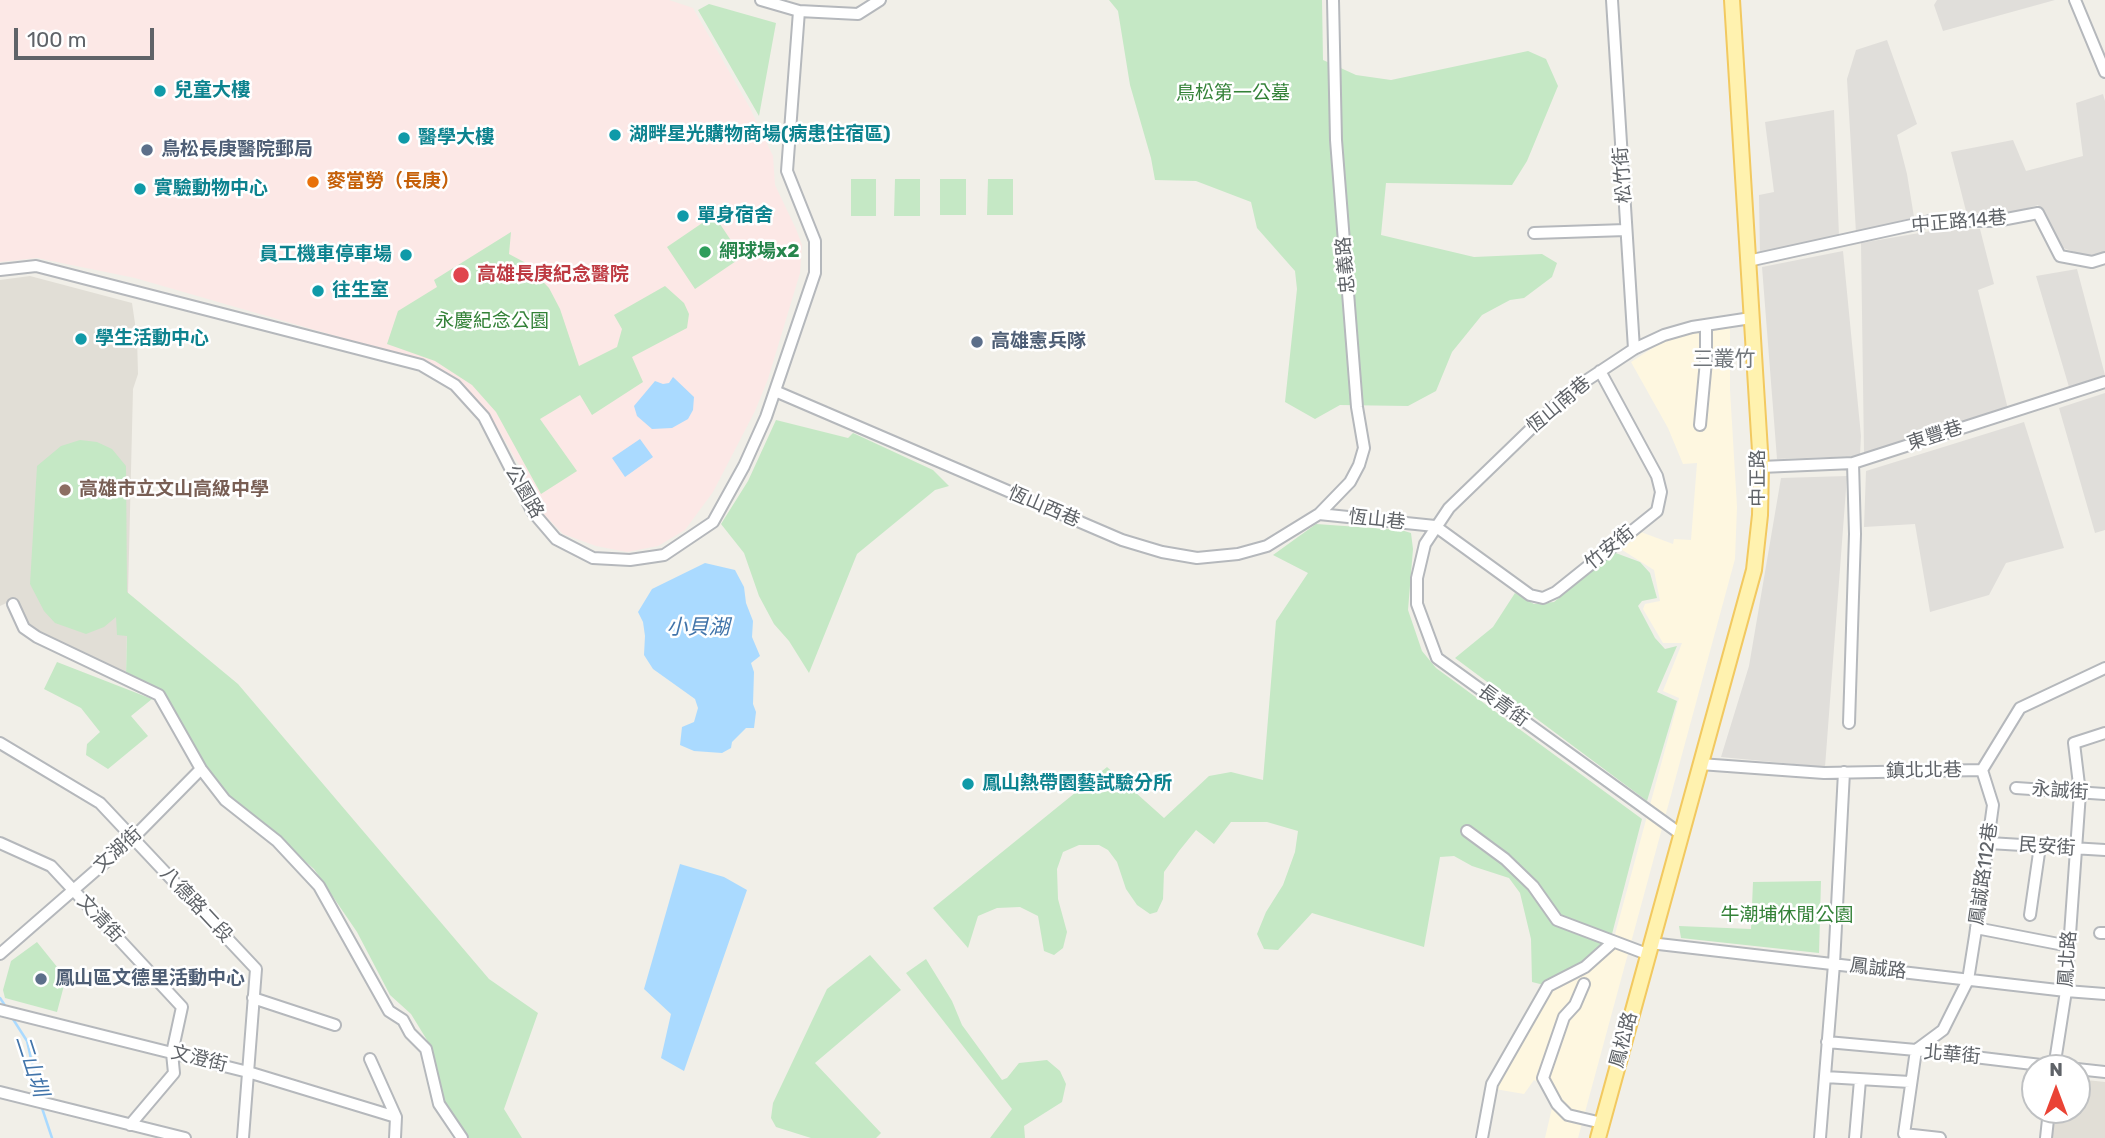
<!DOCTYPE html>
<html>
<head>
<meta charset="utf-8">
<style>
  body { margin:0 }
  #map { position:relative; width:2105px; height:1138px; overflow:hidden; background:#f1efe8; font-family:Rubik,sans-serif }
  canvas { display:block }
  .north { position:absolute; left:2021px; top:1054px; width:70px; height:70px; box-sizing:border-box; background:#fff; border:2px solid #bfc1c3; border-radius:50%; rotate:0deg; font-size:19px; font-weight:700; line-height:28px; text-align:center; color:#5f6368 }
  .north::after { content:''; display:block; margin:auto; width:24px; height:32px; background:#ea4335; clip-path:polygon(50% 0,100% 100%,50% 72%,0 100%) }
  .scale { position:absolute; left:14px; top:28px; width:140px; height:32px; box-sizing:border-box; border:4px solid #5f6368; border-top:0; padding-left:9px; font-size:21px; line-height:24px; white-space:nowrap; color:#5f6368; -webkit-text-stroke:5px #fff; paint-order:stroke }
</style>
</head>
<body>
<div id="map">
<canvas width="2105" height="1138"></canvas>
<div class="north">N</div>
<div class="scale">100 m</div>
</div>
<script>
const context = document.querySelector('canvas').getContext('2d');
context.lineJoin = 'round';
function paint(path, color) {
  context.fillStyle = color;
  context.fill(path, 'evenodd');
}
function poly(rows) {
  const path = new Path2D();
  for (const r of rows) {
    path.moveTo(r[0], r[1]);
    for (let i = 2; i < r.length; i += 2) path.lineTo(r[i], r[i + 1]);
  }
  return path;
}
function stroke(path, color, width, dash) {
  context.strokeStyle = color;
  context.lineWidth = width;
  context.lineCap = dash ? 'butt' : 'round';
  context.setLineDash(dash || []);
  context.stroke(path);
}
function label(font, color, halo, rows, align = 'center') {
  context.font = font + ' Rubik,"Noto Sans TC",sans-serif';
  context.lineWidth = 5;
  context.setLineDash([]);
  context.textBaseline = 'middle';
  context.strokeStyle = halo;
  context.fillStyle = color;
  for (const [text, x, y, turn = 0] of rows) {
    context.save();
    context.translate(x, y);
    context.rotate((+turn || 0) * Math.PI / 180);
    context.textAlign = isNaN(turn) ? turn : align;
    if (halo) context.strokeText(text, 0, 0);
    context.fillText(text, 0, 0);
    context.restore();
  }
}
const commercial = poly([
  [1730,326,1730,390,1737,507,1735,559,1578,1138,1545,1138,1556,1091,1534,1080,1524,1094,1495,1089,1548,991,1614,938,1679,698,1663,691,1682,643,1663,643,1643,609,1645,604,1660,601,1654,570,1619,548,1641,532,1673,544,1674,539,1691,540,1697,463,1683,464,1668,428,1631,362,1668,338]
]);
const industrial = poly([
  [1937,0,2055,0,1943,31,1934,5],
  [1887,40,1917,124,1897,135,1907,174,1914,217,1856,233,1847,79,1856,50],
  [2103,94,2105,101,2105,254,2086,256,2063,248,2038,205,2005,215,1967,215,1951,152,2013,140,2026,171,2083,156,2076,103],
  [1834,110,1839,236,1760,254,1759,195,1774,192,1765,122],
  [1980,229,1994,284,1978,290,2008,409,1864,453,1861,243,1931,231],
  [1843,251,1861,436,1860,456,1777,459,1762,267],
  [2077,269,2105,375,2069,387,2036,276],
  [2105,393,2105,530,2095,533,2059,408],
  [2024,422,2064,548,2006,563,1989,595,1930,612,1915,524,1864,527,1866,471],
  [1847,476,1825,767,1721,757,1749,666,1781,478]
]);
const education = poly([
  [30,276,132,303,137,337,138,374,133,389,126,675,31,628,13,600,0,606,0,280],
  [2077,1079,2105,1082,2105,1138,2052,1138,2056,1110,2077,1110]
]);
const medical = poly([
  [0,0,669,0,693,8,750,108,773,156,775,185,796,229,802,245,800,273,768,379,755,411,713,492,685,530,658,546,627,552,596,546,563,534,538,508,522,470,490,415,461,383,426,362,135,278,37,258,0,262]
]);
const green = poly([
  [1109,0,1322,0,1323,60,1356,75,1391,80,1528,51,1546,59,1558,86,1527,161,1512,185,1386,183,1381,235,1474,257,1542,254,1557,263,1552,277,1524,298,1510,300,1482,315,1452,352,1436,391,1408,406,1340,405,1315,419,1285,402,1297,289,1295,271,1257,228,1251,202,1196,181,1155,180,1151,158,1130,85,1118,11],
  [709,4,776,23,759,116,698,10],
  [851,179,876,179,876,216,851,216],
  [895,179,920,179,920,216,894,216],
  [940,179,966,179,966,215,940,215],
  [988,179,1013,179,1013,215,987,215],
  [714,215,742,257,695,289,667,247],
  [511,232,509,254,524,262,549,288,560,309,579,366,617,347,622,329,614,315,665,286,684,303,689,314,687,328,632,357,643,382,592,415,580,395,540,419,577,471,541,494,496,412,472,385,435,361,387,344,398,311,437,287,434,280],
  [776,420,848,438,853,433,933,470,949,486,935,490,857,554,809,673,789,641,774,624,759,596,744,553,721,524,748,481],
  [80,440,97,442,112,449,126,466,127,592,238,684,489,979,538,1013,504,1109,522,1138,469,1138,445,1104,427,1040,411,1014,390,995,357,932,314,869,228,795,212,779,162,693,126,675,127,636,117,635,116,617,104,627,86,634,55,623,44,611,30,584,37,466,61,446],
  [1316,524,1401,530,1411,533,1413,549,1408,610,1422,651,1436,668,1642,819,1612,934,1578,969,1544,985,1532,982,1531,939,1520,893,1509,878,1472,866,1454,856,1440,857,1424,947,1312,913,1278,950,1264,949,1257,934,1266,912,1283,885,1295,852,1298,831,1267,822,1231,822,1214,844,1196,830,1179,851,1164,872,1163,899,1157,912,1150,914,1137,905,1126,889,1117,862,1108,850,1099,845,1079,845,1063,852,1057,869,1058,899,1067,932,1063,948,1054,955,1044,951,1038,916,1020,907,997,908,978,916,968,948,933,908,1107,767,1164,818,1209,776,1231,772,1263,780,1276,621,1308,573,1273,555],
  [1613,552,1640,562,1650,573,1657,598,1642,601,1638,606,1655,638,1665,649,1677,646,1657,692,1677,701,1647,801,1455,658,1493,627,1515,593,1534,604,1554,602],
  [57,662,152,699,131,716,148,736,108,769,86,755,87,744,100,732,81,708,44,689],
  [1821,881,1819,953,1681,938,1679,926,1751,929,1753,882],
  [37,942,66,978,57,1012,5,998,3,990,11,961],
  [870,955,901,990,815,1063,881,1133,876,1138,811,1138,776,1127,771,1118,773,1103,827,989],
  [926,959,952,1001,962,1025,1002,1080,1007,1078,1019,1063,1047,1060,1060,1071,1066,1084,1062,1102,1024,1126,1025,1138,990,1138,1012,1109,906,973]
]);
const water = poly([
  [673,377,694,397,693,410,688,419,672,428,652,429,637,416,634,406,655,381,663,384,669,383],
  [640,439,653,457,625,477,612,458],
  [705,563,735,570,744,587,746,603,753,621,752,637,760,656,751,663,754,672,753,704,756,712,754,728,746,728,732,742,731,748,722,753,694,751,680,745,682,727,694,722,698,708,695,699,653,669,644,655,645,636,643,622,638,612,652,589],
  [680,864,724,877,747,890,684,1071,661,1058,671,1014,644,989]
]);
const stream = poly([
  [0,998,6,1007],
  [11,1016,27,1041,40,1098],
  [42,1108,52,1138]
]);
const minor = poly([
  [761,0,799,11,858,14,880,0],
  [1612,0,1634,349],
  [2075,0,2105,72],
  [1534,233,1626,230],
  [1748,261,1930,221,1996,221,2038,213,2060,256,2092,262,2105,258],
  [0,270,36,266,421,365,455,385,484,417,532,511,556,539,593,558,630,560,664,555,713,522,744,466,766,417,815,273,815,241,787,171,799,11],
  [775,391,1122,540,1162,552,1197,558,1238,554,1267,546,1319,514,1350,482,1359,465,1364,448,1357,407,1336,140,1333,0],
  [1700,425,1706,361,1706,325],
  [1761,467,1853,463,2105,382],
  [1319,514,1435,526],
  [1435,526,1530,595,1543,598,1556,592,1657,511,1661,492,1657,476,1600,371],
  [13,604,24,628,37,637,159,695,201,769,225,800,277,841,319,886,389,1011,403,1020,410,1033,426,1049,439,1104,462,1138],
  [1849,723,1855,534,1853,463],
  [0,743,100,803,256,969,243,1138],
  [1700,764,1824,773,1982,770,2020,708,2105,668],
  [2016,788,2105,794],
  [1467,831,1505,859,1533,886,1557,920,1647,954],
  [1682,835,1437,658,1417,604,1417,578,1425,544,1449,508,1569,392,1634,349,1664,335,1692,327,1751,318],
  [0,843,51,866,182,1007,172,1053,174,1073,130,1125],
  [1989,843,2105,850],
  [2030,915,2040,846],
  [1976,928,2069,946],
  [2100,933,2105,933],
  [1650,943,2066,991,2105,994],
  [0,954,133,838,201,769],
  [1584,984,1575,1005,1564,1017,1543,1078,1557,1104,1568,1115,1602,1123],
  [253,998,335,1025],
  [0,1010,248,1072,396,1117],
  [1827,1042,1916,1050,1943,1030,1968,980,1975,936,1993,805,1982,770],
  [370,1059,396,1117,395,1138],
  [2054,1068,2066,991,2080,793,2074,743,2105,733],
  [2077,1069,2105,1072],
  [1825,1077,1910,1082],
  [0,1092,185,1138],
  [1482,1138,1492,1084,1548,986,1585,967,1613,942],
  [1820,1138,1834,964,1844,772],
  [1855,1138,1860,1080],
  [1940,1138,1904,1134,1916,1050,2066,1068],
  [2046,1138,2049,1110]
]);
const major = poly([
  [1598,1138,1754,570,1760,515,1761,467,1732,0]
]);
const markers = [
  [160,91,7,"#0f9aa8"],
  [615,135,7,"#0f9aa8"],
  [404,138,7,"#0f9aa8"],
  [147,150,7,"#5c6f8a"],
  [313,182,7,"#e8710a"],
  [140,189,7,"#0f9aa8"],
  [683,216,7,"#0f9aa8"],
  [705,252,7,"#2e9e5b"],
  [406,255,7,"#0f9aa8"],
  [461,275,9,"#e0444e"],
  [318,291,7,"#0f9aa8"],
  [81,339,7,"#0f9aa8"],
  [977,342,7,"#5c6f8a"],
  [65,490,7,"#8d6e63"],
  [968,784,7,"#0f9aa8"],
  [41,979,7,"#5c6f8a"]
];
const cultureNames = [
  ["兒童大樓",174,91],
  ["湖畔星光購物商場(病患住宿區)",629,135],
  ["醫學大樓",418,138],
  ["實驗動物中心",154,189],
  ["單身宿舍",697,216],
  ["員工機車停車場",392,255,"right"],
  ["往生室",332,291],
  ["學生活動中心",95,339],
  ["鳳山熱帶園藝試驗分所",982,784]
];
const parkNames = [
  ["鳥松第一公墓",1233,94],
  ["永慶紀念公園",492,322],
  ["牛潮埔休閒公園",1787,916]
];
const serviceNames = [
  ["鳥松長庚醫院郵局",161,150],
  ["高雄憲兵隊",991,342],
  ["鳳山區文德里活動中心",55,979]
];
const streetNames = [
  ["松竹街",1623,175,-94],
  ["中正路14巷",1959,222,-5],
  ["忠義路",1346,265,-95],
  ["恆山南巷",1559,405,-40],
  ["東豐巷",1935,436,-18],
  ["中正路",1759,478,-90],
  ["公園路",524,492,60],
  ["恆山西巷",1044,507,23],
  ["恆山巷",1377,520,6],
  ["竹安街",1610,548,-39],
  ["長青街",1503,706,36],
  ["鎮北北巷",1924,771,-1],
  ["永誠街",2060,791,4],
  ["民安街",2047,847,4],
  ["文湖街",118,850,-42],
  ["鳳誠路112巷",1984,874,-82],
  ["八德路二段",196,905,47],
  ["文清街",100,919,47],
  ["鳳北路",2068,959,-86],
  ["鳳誠路",1878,969,7],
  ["鳳松路",1624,1040,-75],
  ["北華街",1952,1055,5],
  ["文澄街",199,1059,14]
];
const foodNames = [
  ["麥當勞（長庚）",327,182]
];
const leisureNames = [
  ["網球場x2",719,252]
];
const healthNames = [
  ["高雄長庚紀念醫院",477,275]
];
const educationNames = [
  ["高雄市立文山高級中學",79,490]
];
const neighbourhoodNames = [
  ["三叢竹",1724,360]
];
const waterNames = [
  ["小貝湖",698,628],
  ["二山圳",31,1066,72]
];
paint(commercial, '#fef7e0');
paint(industrial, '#e0deda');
paint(education, '#e1ded6');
paint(medical, '#fce8e6');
paint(green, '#c5e8c5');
paint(water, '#aadaff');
stroke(stream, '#aadaff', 2.5);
stroke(minor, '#b5b8bc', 14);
stroke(major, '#f2c960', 18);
stroke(minor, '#fff', 10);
stroke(major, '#fff2af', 14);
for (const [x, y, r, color] of markers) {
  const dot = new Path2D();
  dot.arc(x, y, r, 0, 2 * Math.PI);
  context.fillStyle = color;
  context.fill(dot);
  stroke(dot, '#fff', 2.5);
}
label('bold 19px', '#0d838f', '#fff', cultureNames, 'left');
label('19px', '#348238', '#fff', parkNames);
label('bold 19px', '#4e5e75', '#fff', serviceNames, 'left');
label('19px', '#5f6368', '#fff', streetNames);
label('bold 19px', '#c56008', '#fff', foodNames, 'left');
label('bold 19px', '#27864d', '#fff', leisureNames, 'left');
label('bold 19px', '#be3a42', '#fff', healthNames, 'left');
label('bold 19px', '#785e54', '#fff', educationNames, 'left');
label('21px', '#70757a', '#fff', neighbourhoodNames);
label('italic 21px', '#4174aa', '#fff', waterNames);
</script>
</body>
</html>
